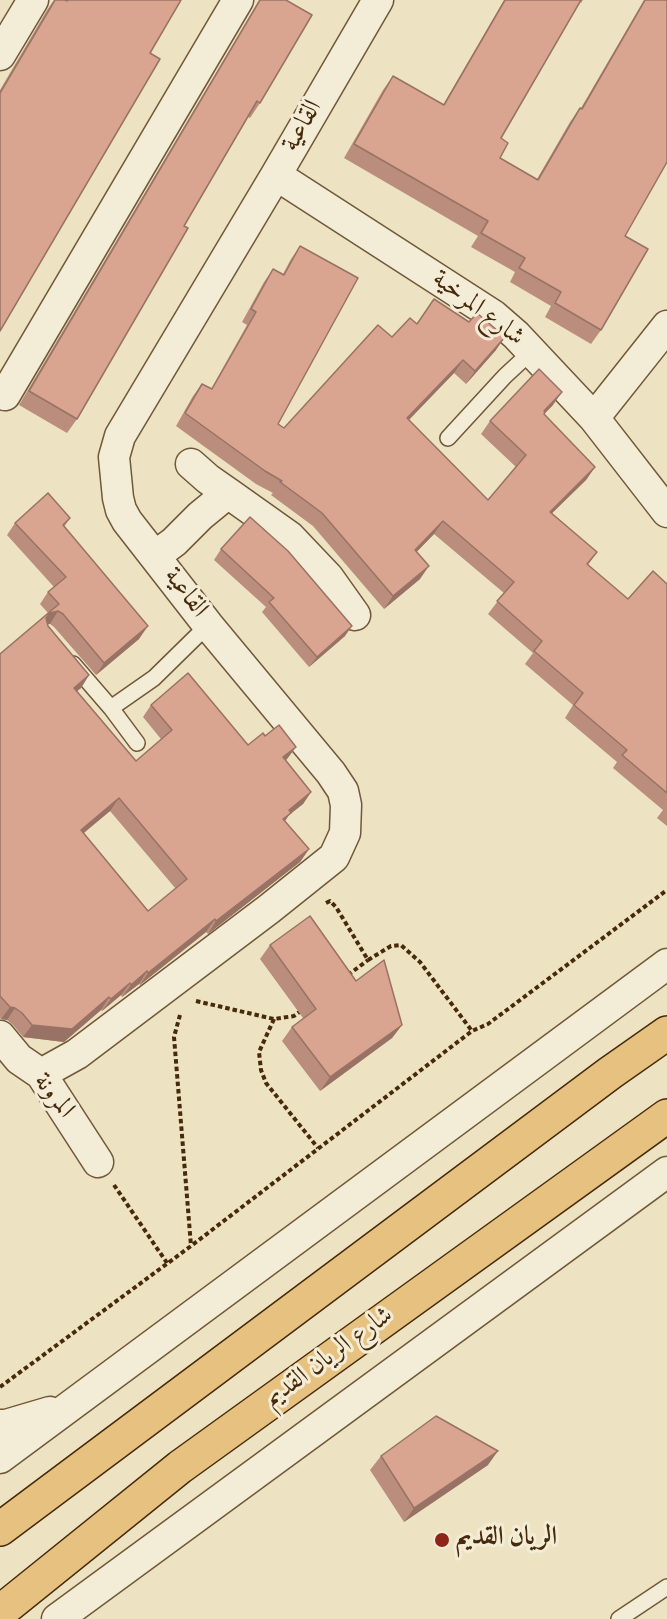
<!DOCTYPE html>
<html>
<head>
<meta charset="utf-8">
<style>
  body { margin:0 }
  canvas { display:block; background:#ede2c1 }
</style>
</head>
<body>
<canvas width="667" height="1619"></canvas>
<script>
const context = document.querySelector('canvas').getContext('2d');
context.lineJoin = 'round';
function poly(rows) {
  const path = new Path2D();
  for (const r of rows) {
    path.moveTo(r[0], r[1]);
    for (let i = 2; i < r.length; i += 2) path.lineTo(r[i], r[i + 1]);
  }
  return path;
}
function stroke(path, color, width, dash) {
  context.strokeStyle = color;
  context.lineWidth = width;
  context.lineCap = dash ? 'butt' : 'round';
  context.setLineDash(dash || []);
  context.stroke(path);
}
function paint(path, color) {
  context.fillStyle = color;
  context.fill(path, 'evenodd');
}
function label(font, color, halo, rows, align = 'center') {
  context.font = font + ' "Sorts Mill Goudy",Amiri,serif';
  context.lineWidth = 6;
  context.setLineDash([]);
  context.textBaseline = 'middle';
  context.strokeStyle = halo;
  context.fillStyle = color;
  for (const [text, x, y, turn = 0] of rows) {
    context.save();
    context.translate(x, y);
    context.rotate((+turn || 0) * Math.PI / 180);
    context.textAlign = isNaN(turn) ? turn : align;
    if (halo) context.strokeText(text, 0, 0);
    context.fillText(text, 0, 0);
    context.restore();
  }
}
const path = poly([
  [326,903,330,901,336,907,368,960,391,946,401,945,420,962,472,1031],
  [348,975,368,960],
  [196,1001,274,1019,294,1016,302,1010],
  [180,1015,174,1037,191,1246],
  [274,1019,259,1052,261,1070,266,1083,318,1148],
  [114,1185,167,1263],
  [0,1387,191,1246,472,1031,488,1024,667,890]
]);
const service = poly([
  [448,438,505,376,532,351],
  [73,664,111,708,154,678,208,625],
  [111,708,137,743],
  [619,1619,667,1587]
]);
const minor = poly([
  [0,55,33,0],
  [276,175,493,315,516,335,594,418,667,512],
  [5,395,238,0],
  [594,418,667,326],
  [191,464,208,479,228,493],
  [155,556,174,542,200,516,228,493,290,537,328,577,355,615],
  [0,1036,19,1059,41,1074,98,1162],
  [41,1074,77,1054,269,909,334,857,345,833,346,805,343,791,331,773,208,625,127,521,121,510,118,498,114,457,120,436,276,175,378,0],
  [0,1425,6,1425,50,1412],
  [0,1458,667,964],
  [57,1619,667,1172]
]);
const trunk = poly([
  [0,1529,610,1073,667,1033],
  [0,1612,180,1467,667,1116]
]);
const wall = poly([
  [54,0,181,0,150,53,0,331,0,90,47,10],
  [259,0,286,0,260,103,250,118,248,117,184,226,77,419,67,433,19,405],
  [504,0,583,0,581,3,580,2,501,138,500,158,537,179,570,122,580,108,581,108,644,0,667,0,625,236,601,330,591,344,545,317,551,306,510,282,515,272,471,247,478,236,344,158,383,90,393,76,443,105],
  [300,246,278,424,284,428,392,337,417,324,496,350,466,384,454,373,409,420,488,500,516,467,481,434,490,421,553,405,544,414,595,467,586,480,552,513,597,552,588,565,628,599,667,584,667,826,657,818,663,810,613,768,617,762,565,718,573,705,525,664,533,653,488,614,504,593,434,534,416,552,420,579,384,609,313,526,271,495,273,493,256,484,176,426,193,396,202,384,211,389,247,325,242,322,264,282,273,269,283,274,291,259],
  [70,518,64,527,139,639,96,675,54,627,50,624,48,624,48,626,89,675,81,688,77,691,136,761,161,739,143,717,151,705,248,745,265,736,296,747,286,760,311,792,303,804,289,815,285,821,309,849,300,862,208,934,206,932,140,985,139,984,122,997,121,995,102,1011,101,1010,64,1042,23,1037,13,1025,7,1020,1,1019,0,1018,0,654,48,613,40,604,48,592,54,587,7,535,15,523],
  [110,811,176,889,148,911,83,833],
  [221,549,345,636,309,667,262,612,266,607,214,560],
  [270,945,356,981,402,1025,392,1038,320,1091,282,1041,292,1027,303,1018,260,959],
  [381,1456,488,1465,404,1522,370,1470]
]);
const shadedWall = poly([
  [505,337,496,350,466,384,475,371],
  [463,360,454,373,398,431,407,418],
  [562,392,553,405,544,414,544,411],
  [595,467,586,480,541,524,550,512],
  [443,521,434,534,406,563,415,550],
  [429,566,420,579,384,609,393,596],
  [58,611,50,624,41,625,50,613],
  [148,626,139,639,96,675,104,663],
  [352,626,345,636,309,667,317,657],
  [89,675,81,688,66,700,74,688],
  [296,747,287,759,274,770,283,757],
  [311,792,303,804,289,815,282,825,275,831,289,810],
  [119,798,110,811,72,843,81,830],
  [309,849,300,862,208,934,216,921],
  [215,919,206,932,140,985,148,973],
  [147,971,139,984,122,997,131,985],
  [130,983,121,995,102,1011,111,999],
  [109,997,101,1010,64,1042,23,1037,32,1025],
  [10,1007,15,1008,7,1020,1,1019],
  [402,1025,392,1038,320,1091,330,1077],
  [498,1451,488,1465,404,1522,414,1508]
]);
const building = poly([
  [55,0,65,0,67,1,68,0,181,0,150,53,160,59,0,331,0,93,55,0],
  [260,0,286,0,312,15,260,103,257,101,184,226,188,228,77,419,29,391,260,0],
  [505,0,581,0,501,138,508,143,500,158,538,180,580,108,582,109,645,0,667,0,667,162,625,236,648,249,601,330,555,303,561,292,519,268,525,258,481,233,488,221,354,144,393,76,444,105,505,0],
  [300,246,358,278,278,424,284,428,378,325,392,337,410,318,417,324,434,299,469,322,477,313,505,337,475,371,463,360,407,418,488,500,526,455,490,421,539,369,562,392,544,411,545,412,544,414,595,467,550,512,597,552,587,564,628,599,653,571,667,584,667,793,622,755,627,750,574,705,583,693,534,651,542,641,497,601,514,582,443,521,415,550,429,566,393,596,322,513,280,482,282,481,265,471,185,413,202,384,212,389,256,312,251,309,273,269,284,275,300,246],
  [48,493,70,518,63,525,148,626,104,663,63,614,58,611,50,613,46,618,48,626,89,675,74,688,136,761,172,730,151,705,188,673,248,745,263,733,265,736,279,725,296,747,283,757,311,792,289,810,291,813,283,819,309,849,216,921,215,919,148,973,147,971,131,985,130,983,111,999,109,997,72,1029,32,1025,22,1013,15,1008,10,1007,0,996,0,654,59,604,48,592,66,577,15,523,48,493],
  [119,798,187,879,148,911,81,830,119,798],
  [250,517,288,551,352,626,317,657,269,602,274,598,221,549,250,517],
  [310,916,356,981,384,960,402,1025,330,1077,292,1027,316,1009,270,945,310,916],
  [436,1416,498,1451,414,1508,381,1456,436,1416]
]);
const markers = [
  [442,1540,8,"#8f2418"]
];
const streetNames = [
  ["القاعية",304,127,-60],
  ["شارع المرخية",477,310,37],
  ["القاعية",184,594,53],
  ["المرونة",52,1097,52],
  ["شارع الريان القديم",330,1359,-36]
];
const poiNames = [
  ["الريان القديم",456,1540]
];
stroke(service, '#705838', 18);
stroke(minor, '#705838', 33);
stroke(trunk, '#462a0b', 36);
stroke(path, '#462a0b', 4, [4.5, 3]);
stroke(service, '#f3ecd7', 15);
stroke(minor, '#f3ecd7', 30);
stroke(trunk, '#e6c180', 33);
paint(wall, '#bb8d7c');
paint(shadedWall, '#987365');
paint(building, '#d9a490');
stroke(building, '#987365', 1.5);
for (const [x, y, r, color] of markers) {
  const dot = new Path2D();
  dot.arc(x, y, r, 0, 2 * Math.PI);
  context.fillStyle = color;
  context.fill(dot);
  stroke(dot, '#f3ecd7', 2);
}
label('26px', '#462a0b', '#f3ecd7', streetNames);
label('bold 26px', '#462a0b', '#f3ecd7', poiNames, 'left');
</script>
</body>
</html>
